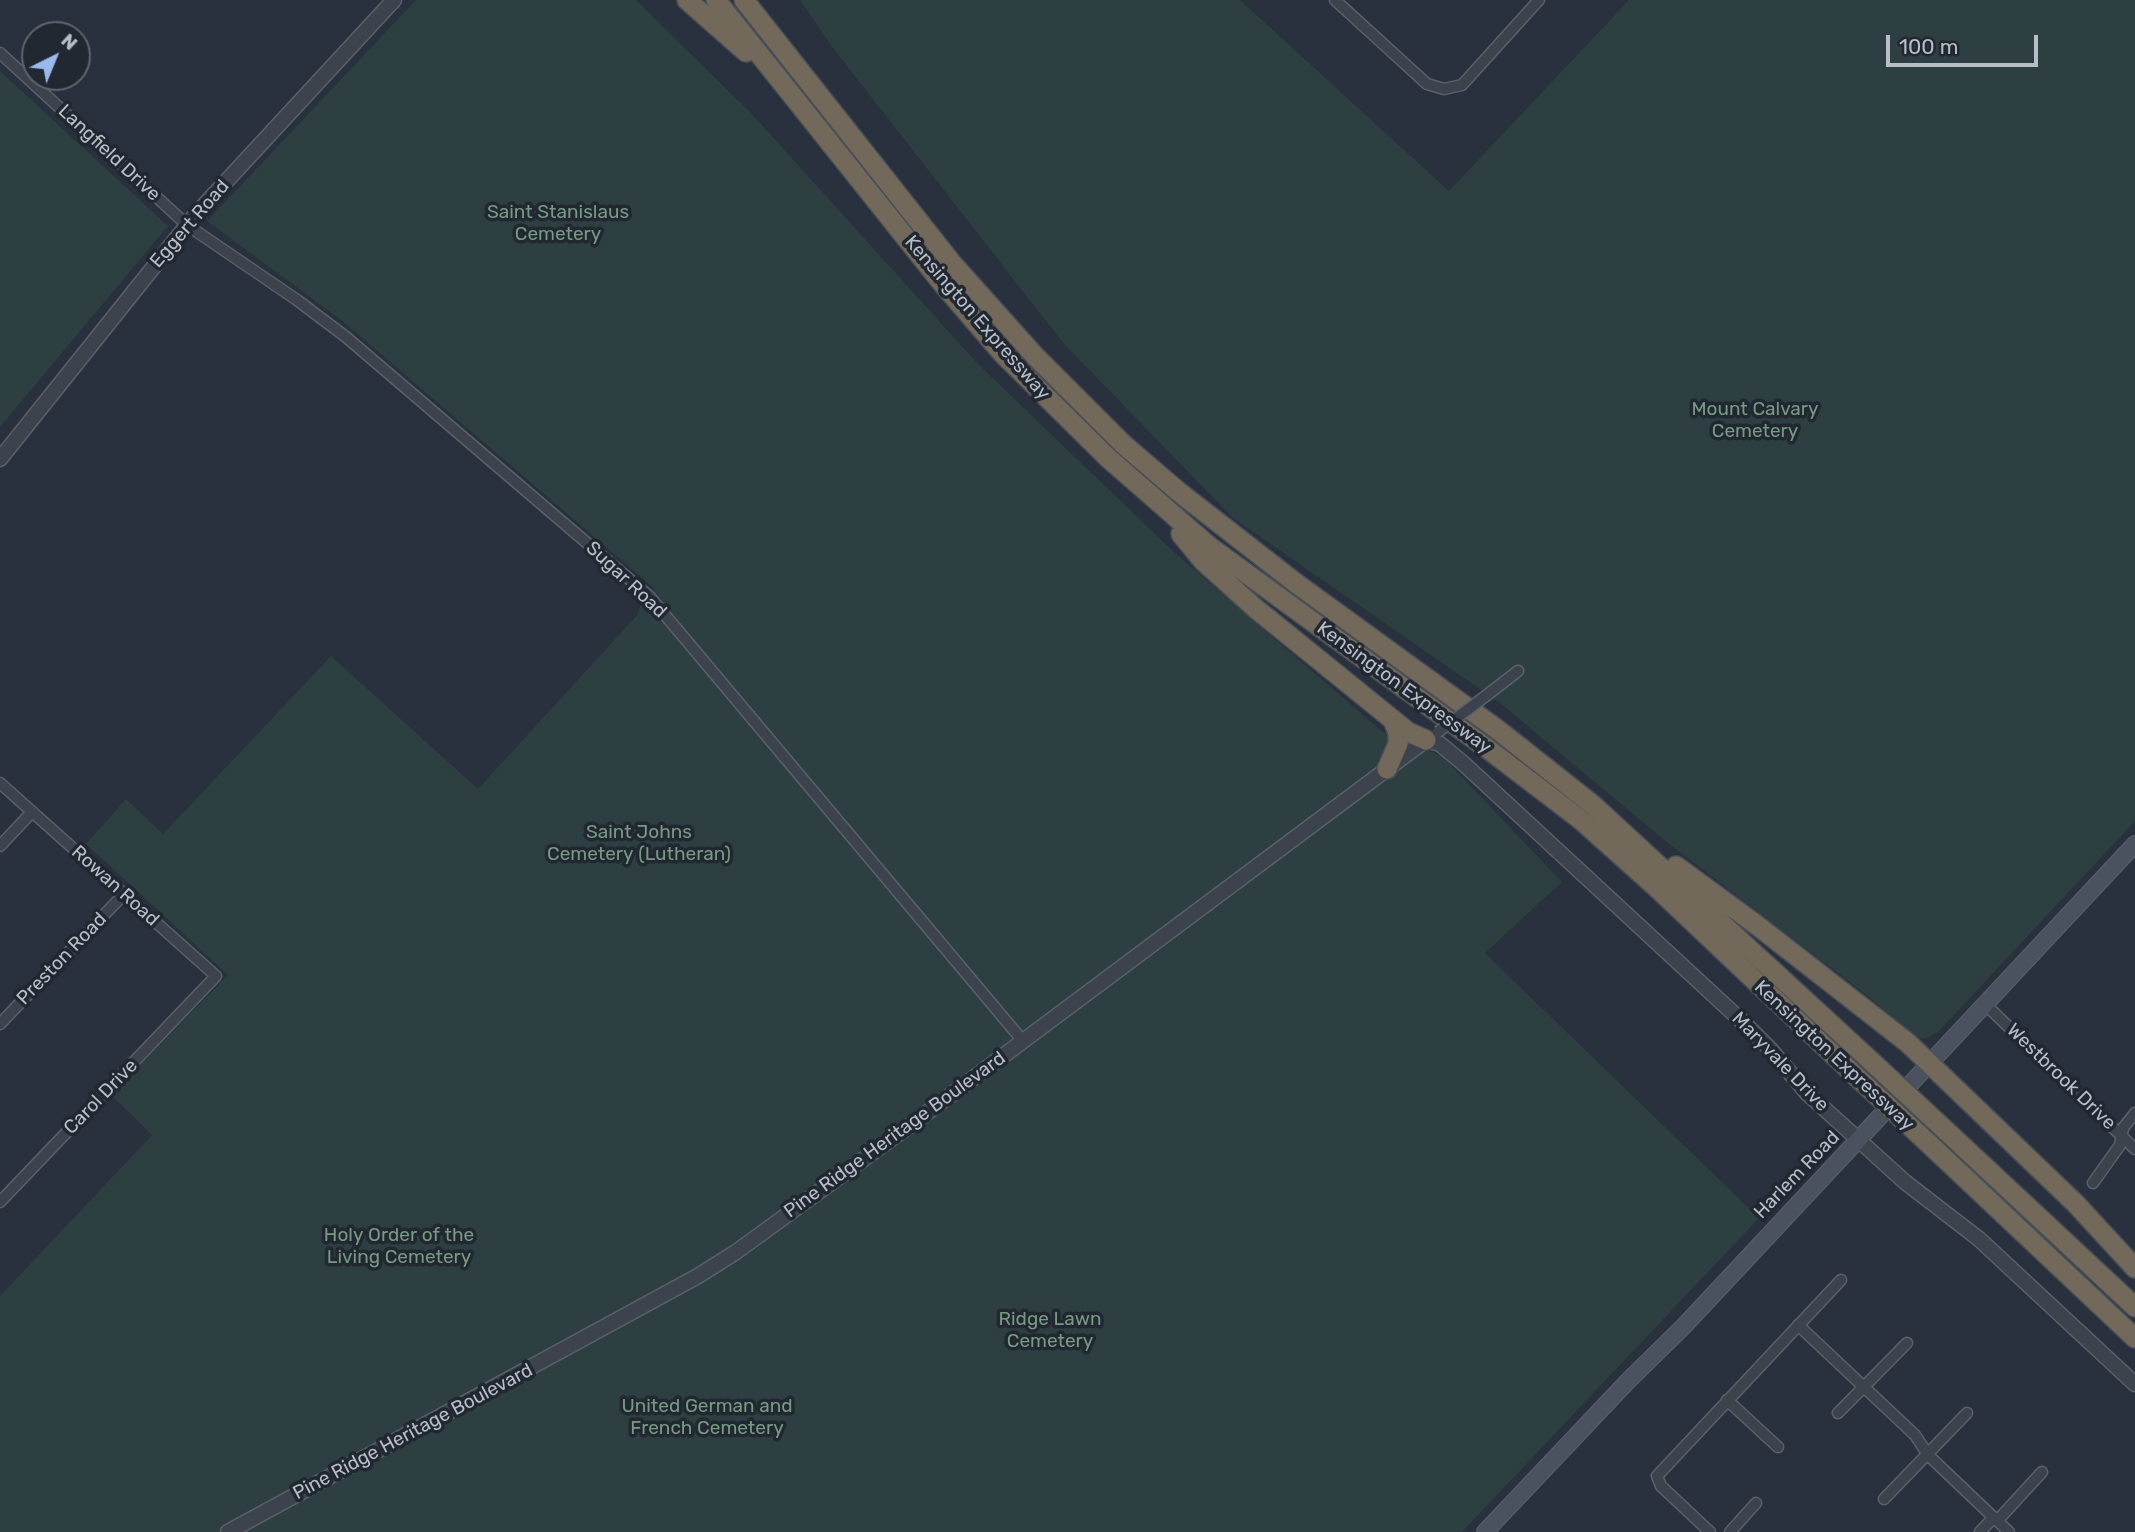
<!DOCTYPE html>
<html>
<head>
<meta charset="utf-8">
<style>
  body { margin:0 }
  #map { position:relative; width:2135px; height:1532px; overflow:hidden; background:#28313d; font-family:Rubik,sans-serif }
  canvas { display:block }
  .north { position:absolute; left:21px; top:21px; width:70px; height:70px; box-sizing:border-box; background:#212832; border:2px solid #5d646e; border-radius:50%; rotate:43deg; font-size:19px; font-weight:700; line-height:28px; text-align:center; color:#b8bec8 }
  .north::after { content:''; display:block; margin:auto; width:24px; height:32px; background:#9ab9eb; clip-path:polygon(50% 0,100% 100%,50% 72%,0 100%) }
  .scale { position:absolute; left:1886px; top:35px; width:152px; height:32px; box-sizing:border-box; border:4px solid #b8bec8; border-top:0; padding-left:9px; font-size:21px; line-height:24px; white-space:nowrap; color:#b8bec8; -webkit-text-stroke:5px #212832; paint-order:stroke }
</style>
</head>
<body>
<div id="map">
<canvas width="2135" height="1532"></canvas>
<div class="north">N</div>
<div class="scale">100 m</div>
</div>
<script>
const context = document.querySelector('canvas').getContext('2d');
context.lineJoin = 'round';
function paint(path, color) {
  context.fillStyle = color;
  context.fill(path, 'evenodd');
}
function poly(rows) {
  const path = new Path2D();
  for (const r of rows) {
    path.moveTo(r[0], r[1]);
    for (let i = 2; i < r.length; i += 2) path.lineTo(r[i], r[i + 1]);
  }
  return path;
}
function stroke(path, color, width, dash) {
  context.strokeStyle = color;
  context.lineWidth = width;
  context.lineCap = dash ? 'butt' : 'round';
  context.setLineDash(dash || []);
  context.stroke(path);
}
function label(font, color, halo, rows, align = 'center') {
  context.font = font + ' Rubik,sans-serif';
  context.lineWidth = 7;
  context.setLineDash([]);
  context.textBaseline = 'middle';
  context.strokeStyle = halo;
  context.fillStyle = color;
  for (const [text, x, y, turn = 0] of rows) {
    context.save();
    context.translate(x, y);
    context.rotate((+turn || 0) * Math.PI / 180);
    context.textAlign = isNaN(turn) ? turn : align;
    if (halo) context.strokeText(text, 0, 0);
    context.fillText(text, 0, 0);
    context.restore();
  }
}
const green = poly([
  [416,0,636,0,751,113,977,363,1176,554,1383,732,1442,756,1562,882,1485,953,1759,1218,1462,1532,0,1532,0,1296,152,1135,111,1095,228,975,86,844,126,799,163,834,331,656,478,789,638,614,640,606,655,589,341,320,207,221],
  [800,0,1240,0,1449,191,1629,0,2135,0,2135,821,1938,1032,1924,1039,1917,1038,1868,996,1669,844,1500,703,1233,518,1064,344,833,48],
  [0,71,168,226,0,427]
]);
const minor = poly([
  [1335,0,1427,84,1444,89,1462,85,1539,0],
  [0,53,187,225,297,300,346,337,649,596,1023,1041],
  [1487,695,1518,671],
  [0,783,216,976,0,1202],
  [0,846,32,812],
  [1986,1005,2135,1149],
  [0,1024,124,894],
  [2093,1183,2120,1145,2123,1128,2135,1113],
  [1798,1325,1915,1435,1928,1455,2009,1532],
  [1727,1400,1778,1447],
  [1838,1413,1907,1343],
  [1884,1499,1967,1413],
  [1997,1521,2042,1472],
  [1710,1532,1661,1486,1657,1476,1841,1280],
  [1730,1532,1756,1503],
  [1980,1532,1993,1518]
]);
const tertiary = poly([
  [0,459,196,214,394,0],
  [228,1532,698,1276,736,1252,916,1121,1426,740,1440,744,1464,764,1746,1025,1771,1050,1807,1093,1905,1182,1979,1239,2135,1384]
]);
const secondary = poly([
  [1485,1532,1628,1381,1683,1327,2135,844]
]);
const motorway = poly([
  [687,0,746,52],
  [716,0,942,283,1003,354,1107,457,1210,547,1488,749,1581,820,1657,888,1859,1079],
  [744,0,951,262,1035,356,1123,444,1179,492,1297,584,1498,730,1593,805,1871,1061],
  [1181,534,1203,561,1255,608,1408,732,1426,740],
  [1387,769,1398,744,1398,733,1393,720],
  [1676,866,1758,926,1908,1043,2076,1204,2135,1268],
  [1941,1126,2135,1307],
  [1926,1141,2135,1338]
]);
const minorBridge = poly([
  [1438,732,1487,695]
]);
const motorwayBridge = poly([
  [1871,1061,1941,1126],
  [1859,1079,1926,1141]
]);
const streetNames = [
  ["Langfield Drive",109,153,43],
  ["Eggert Road",190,224,-49],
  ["Kensington Expressway",977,318,49],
  ["Sugar Road",626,580,43],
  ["Kensington Expressway",1404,688,36],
  ["Rowan Road",115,886,42],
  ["Preston Road",62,959,-46],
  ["Kensington Expressway",1834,1056,43],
  ["Maryvale Drive",1780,1062,46],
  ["Westbrook Drive",2061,1077,44],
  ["Carol Drive",101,1097,-46],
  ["Pine Ridge Heritage Boulevard",895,1135,-36],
  ["Harlem Road",1797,1175,-46],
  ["Pine Ridge Heritage Boulevard",413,1432,-28]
];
const parkNames = [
  ["Saint Stanislaus",558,213],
  ["Cemetery",558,235],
  ["Mount Calvary",1755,410],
  ["Cemetery",1755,432],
  ["Saint Johns",639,833],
  ["Cemetery (Lutheran)",639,855],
  ["Holy Order of the",399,1236],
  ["Living Cemetery",399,1258],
  ["Ridge Lawn",1050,1320],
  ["Cemetery",1050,1342],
  ["United German and",707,1407],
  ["French Cemetery",707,1429]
];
paint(green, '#2d3f40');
stroke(minor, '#5a616b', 13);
stroke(tertiary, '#5a616b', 17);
stroke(secondary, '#5a616b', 18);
stroke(motorway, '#474e58', 22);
stroke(minor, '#3c434d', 10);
stroke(tertiary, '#3c434d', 14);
stroke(secondary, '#4b525f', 16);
stroke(motorway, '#72695a', 19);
stroke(minorBridge, '#5a616b', 13, []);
stroke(motorwayBridge, '#474e58', 22, []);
stroke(minorBridge, '#3c434d', 10);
stroke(motorwayBridge, '#72695a', 19);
label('19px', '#b8bec8', '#212832', streetNames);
label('19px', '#799a82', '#212832', parkNames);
</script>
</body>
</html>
